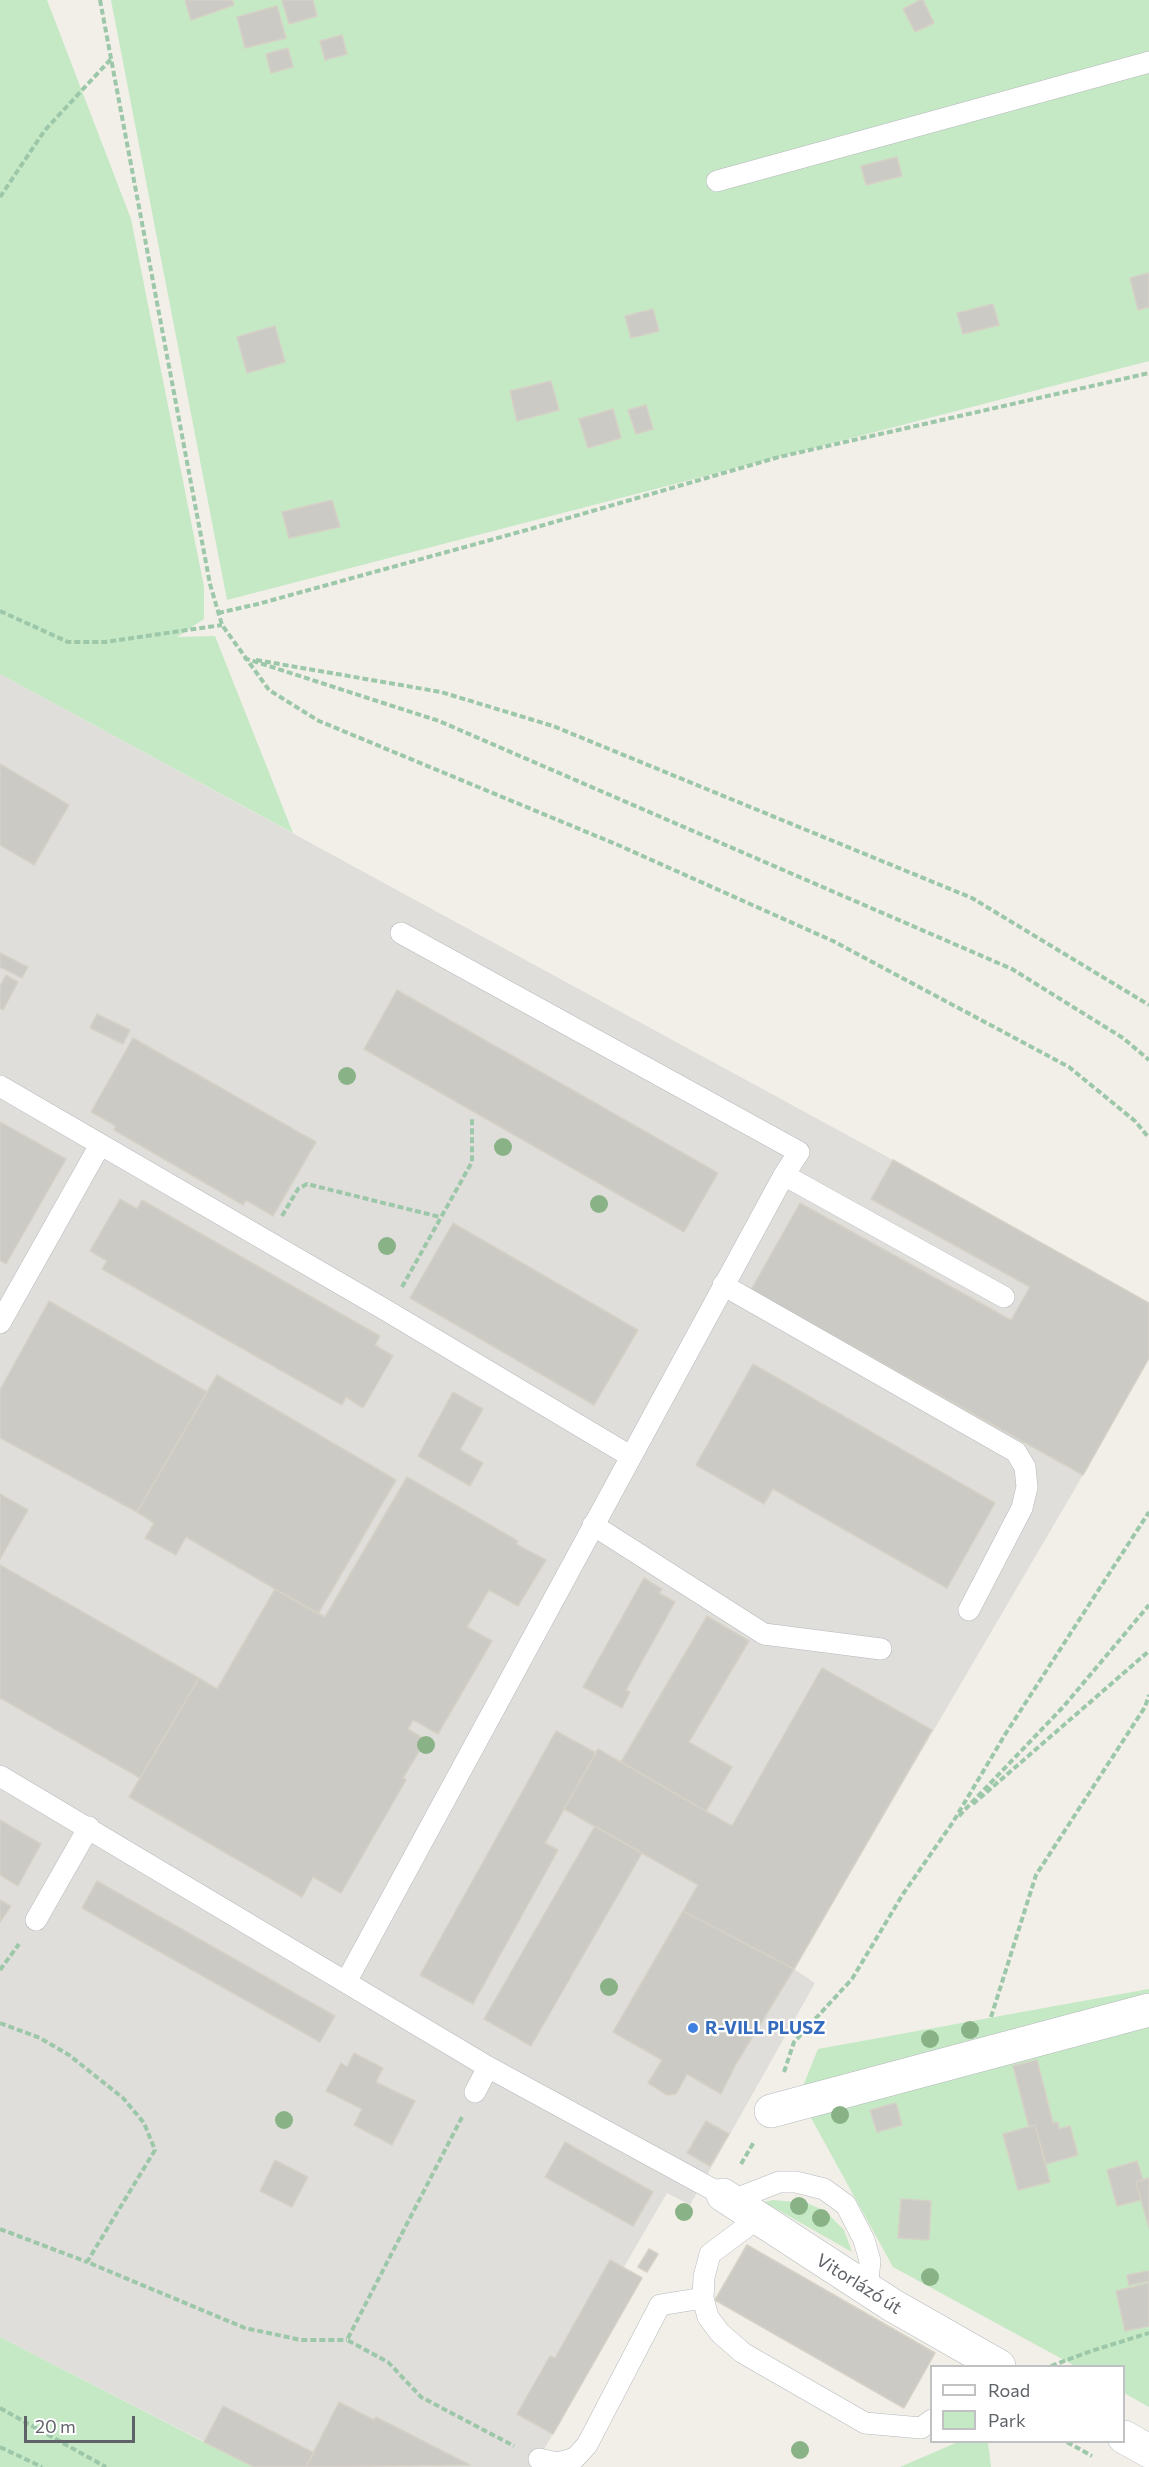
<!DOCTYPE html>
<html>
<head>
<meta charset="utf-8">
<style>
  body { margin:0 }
  #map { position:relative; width:1149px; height:2467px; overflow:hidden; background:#f1efe8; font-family:Commissioner,sans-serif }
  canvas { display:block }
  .legend { position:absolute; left:930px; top:2365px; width:195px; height:78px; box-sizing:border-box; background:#fff; border:2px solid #bfc1c3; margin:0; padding:8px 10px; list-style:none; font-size:18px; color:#5f6368 }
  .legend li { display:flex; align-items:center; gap:12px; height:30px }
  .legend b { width:30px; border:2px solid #bfc1c3 }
  .scale { position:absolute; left:24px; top:2416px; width:111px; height:27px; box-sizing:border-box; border:3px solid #5f6368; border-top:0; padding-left:8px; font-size:18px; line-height:21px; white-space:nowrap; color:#5f6368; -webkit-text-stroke:4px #fff; paint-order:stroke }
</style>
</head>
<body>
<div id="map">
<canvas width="1149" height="2467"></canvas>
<ul class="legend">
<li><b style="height:8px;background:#fff"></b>Road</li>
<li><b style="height:16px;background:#c5e8c5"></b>Park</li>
</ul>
<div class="scale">20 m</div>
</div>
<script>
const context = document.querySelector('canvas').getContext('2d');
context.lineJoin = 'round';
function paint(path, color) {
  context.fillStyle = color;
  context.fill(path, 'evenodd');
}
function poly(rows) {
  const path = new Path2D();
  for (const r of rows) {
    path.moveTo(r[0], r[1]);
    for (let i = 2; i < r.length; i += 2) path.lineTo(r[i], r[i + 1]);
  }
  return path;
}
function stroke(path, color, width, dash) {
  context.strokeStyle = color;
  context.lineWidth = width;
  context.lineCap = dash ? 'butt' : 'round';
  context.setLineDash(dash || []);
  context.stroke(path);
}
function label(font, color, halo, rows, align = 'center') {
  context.font = font + ' Commissioner,sans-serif';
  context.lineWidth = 4.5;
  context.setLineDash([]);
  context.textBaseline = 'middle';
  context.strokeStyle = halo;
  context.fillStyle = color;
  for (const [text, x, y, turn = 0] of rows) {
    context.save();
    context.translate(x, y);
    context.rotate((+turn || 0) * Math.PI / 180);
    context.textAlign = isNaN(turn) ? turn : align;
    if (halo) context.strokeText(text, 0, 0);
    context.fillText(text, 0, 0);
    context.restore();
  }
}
const industrial = poly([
  [0,674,893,1160,1149,1303,1149,1358,1083,1475,794,1969,815,1983,702,2184,690,2205,667,2193,624,2267,642,2278,534,2467,254,2467,0,2337]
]);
const green = poly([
  [0,0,47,0,131,219,204,587,204,619,177,637,215,636,293,833,0,674],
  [111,0,1149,0,1149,361,227,600],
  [1149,1989,1149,2407,1124,2393,1124,2366,1075,2366,893,2267,799,2096,818,2049],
  [773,2200,807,2203,825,2211,844,2230,852,2252,764,2202],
  [0,2337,204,2442,254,2467,0,2467],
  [958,2442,988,2442,991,2467,900,2467]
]);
const building = poly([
  [185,0,232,0,234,5,191,20,185,0],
  [282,0,313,0,317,16,289,24,282,0],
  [920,0,923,0,934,23,915,32,903,9,920,0],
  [277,6,286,38,245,48,237,17,277,6],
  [342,35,347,54,325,60,320,41,342,35],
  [288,48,293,67,271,73,266,54,288,48],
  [897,157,902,176,866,185,861,166,897,157],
  [1149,273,1149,307,1138,310,1130,278,1149,273],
  [993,304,999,325,963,334,957,313,993,304],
  [653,309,659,331,631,338,625,316,653,309],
  [275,326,285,362,247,373,237,337,275,326],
  [551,381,559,410,517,421,510,391,551,381],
  [646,405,653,429,636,434,628,410,646,405],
  [613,409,621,438,588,448,579,419,613,409],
  [332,500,340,527,289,538,282,512,332,500],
  [0,764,69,805,34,865,0,845,0,764],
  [0,953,28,967,22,978,0,967,0,953],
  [6,975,18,982,3,1010,0,1008,0,986,6,975],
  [397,990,718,1173,684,1232,364,1049,397,990],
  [97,1014,130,1030,123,1044,90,1028,97,1014],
  [133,1038,316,1142,273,1216,246,1200,243,1205,114,1130,116,1126,91,1112,133,1038],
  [0,1122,66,1159,6,1264,0,1260,0,1122],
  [893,1160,1149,1303,1149,1358,1083,1475,751,1290,800,1203,1011,1320,1030,1287,871,1199,893,1160],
  [120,1199,137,1209,142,1200,380,1336,375,1345,393,1356,363,1408,346,1397,342,1405,102,1269,107,1261,90,1251,120,1199],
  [453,1223,638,1330,594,1405,410,1298,453,1223],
  [49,1301,207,1392,137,1512,0,1438,0,1390,49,1301],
  [753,1364,995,1503,947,1588,773,1489,764,1504,696,1465,753,1364],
  [217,1375,396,1480,318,1614,186,1537,176,1555,145,1538,154,1523,137,1512,217,1375],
  [453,1392,483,1409,460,1450,483,1463,470,1486,418,1456,453,1392],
  [407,1477,518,1541,516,1544,546,1560,518,1606,489,1590,467,1627,492,1641,438,1734,413,1720,408,1729,426,1740,403,1778,406,1780,341,1893,313,1877,302,1897,129,1797,199,1678,217,1689,275,1589,325,1617,407,1477],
  [0,1494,28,1510,0,1559,0,1494],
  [0,1565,199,1678,140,1778,0,1698,0,1565],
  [644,1578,662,1589,659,1593,675,1602,626,1690,630,1692,622,1708,583,1687,644,1578],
  [707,1616,749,1641,689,1742,732,1767,706,1811,621,1762,707,1616],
  [822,1668,932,1730,794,1969,683,1911,698,1885,564,1809,598,1749,732,1826,822,1668],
  [556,1731,596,1753,545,1843,558,1850,473,2004,420,1975,556,1731],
  [0,1820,41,1844,18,1886,0,1875,0,1820],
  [595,1826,642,1853,531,2046,484,2019,595,1826],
  [97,1881,335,2016,320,2042,82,1908,97,1881],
  [0,1900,11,1906,0,1922,0,1900],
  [683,1911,794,1969,736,2064,721,2094,687,2074,676,2094,667,2095,648,2083,662,2060,613,2032,683,1911],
  [354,2053,383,2068,376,2082,415,2101,392,2145,354,2125,362,2109,326,2091,341,2063,347,2067,354,2053],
  [1037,2060,1053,2123,1058,2122,1059,2129,1070,2126,1078,2155,1046,2164,1035,2125,1029,2127,1013,2066,1037,2060],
  [896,2103,902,2125,877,2132,870,2110,896,2103],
  [706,2121,729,2134,710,2166,687,2153,706,2121],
  [1035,2125,1050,2182,1018,2190,1003,2134,1035,2125],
  [565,2142,653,2192,633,2226,545,2177,565,2142],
  [275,2160,308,2177,292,2207,260,2191,275,2160],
  [1137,2161,1143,2180,1136,2182,1141,2200,1117,2206,1107,2170,1137,2161],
  [1149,2178,1149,2228,1136,2182,1149,2178],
  [901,2199,931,2201,929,2240,898,2238,901,2199],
  [747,2245,935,2353,904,2408,715,2300,747,2245],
  [649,2249,658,2254,647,2272,638,2267,649,2249],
  [610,2260,642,2278,553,2434,517,2414,550,2356,555,2358,610,2260],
  [1149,2271,1149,2281,1129,2285,1127,2275,1149,2271],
  [1149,2283,1149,2326,1125,2331,1116,2291,1149,2283],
  [339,2402,374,2420,376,2417,470,2465,306,2467,339,2402],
  [223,2406,314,2453,306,2467,254,2467,204,2442,223,2406]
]);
const path = poly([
  [100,0,210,584,222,625,269,690,319,721,618,845,833,941,1069,1067,1135,1121,1149,1138],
  [0,197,45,130,111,59],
  [0,611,68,642,105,642,222,625],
  [218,613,258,604,523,531,779,457,1149,373],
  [244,658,439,721,1012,969,1123,1038,1149,1060],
  [256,660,441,692,553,726,972,898,1149,1005],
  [282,1216,298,1189,307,1184,440,1217],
  [402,1287,472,1162,472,1118],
  [973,1804,1149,1651],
  [959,1816,1064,1706,1149,1605],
  [0,1970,19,1944],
  [991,2017,1036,1875,1145,1707,1149,1695],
  [0,2023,40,2038,69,2055,123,2098,144,2123,155,2150,87,2262,245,2328,301,2340,347,2340],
  [784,2072,794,2042,852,1979,903,1894,953,1822,1006,1733,1149,1512],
  [462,2117,347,2340,388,2362,421,2397,514,2446],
  [741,2164,754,2142],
  [0,2229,87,2262],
  [1051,2366,1091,2351,1149,2333],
  [0,2408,106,2467],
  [1067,2442,1092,2456],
  [0,2447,42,2467]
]);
const lane = poly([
  [717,181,1149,62],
  [401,933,799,1152,784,1175],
  [0,1086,389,1312,630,1456],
  [723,1285,1016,1452,1025,1467,1027,1487,1022,1508,969,1610],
  [0,1323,100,1145],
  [593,1525,764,1634,881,1649],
  [0,1776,488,2067,723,2195],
  [36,1920,89,1827],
  [346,1982,784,1175,1004,1297],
  [475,2092,488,2067],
  [733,2200,779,2182,796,2182,824,2189,846,2205,864,2240,870,2261,867,2289],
  [757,2219,710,2254,704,2277,703,2298,708,2317,720,2333,743,2353,865,2423,921,2428,932,2420],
  [539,2459,558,2463,575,2458,587,2445,660,2305,703,2298]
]);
const street = poly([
  [771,2111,1149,2010],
  [723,2195,892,2305,999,2366],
  [1124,2437,1149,2451]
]);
const trees = [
  [347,1076],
  [503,1147],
  [599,1204],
  [387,1246],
  [426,1745],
  [609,1987],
  [970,2030],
  [930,2039],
  [840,2115],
  [284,2120],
  [799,2206],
  [684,2212],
  [821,2218],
  [930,2277],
  [800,2450]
];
const markers = [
  [693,2028,6,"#3f7fe0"]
];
const shopNames = [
  ["R-VILL PLUSZ",705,2028]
];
const streetNames = [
  ["Vitorlázó út",859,2284,32]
];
paint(industrial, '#e0deda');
paint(green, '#c5e8c5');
paint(building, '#cccac5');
stroke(building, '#d6d1c6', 1.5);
stroke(lane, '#b5b8bc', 22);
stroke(street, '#b5b8bc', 34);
stroke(path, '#9cc7a9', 4, [6, 3]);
stroke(lane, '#fff', 21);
stroke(street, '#fff', 33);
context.fillStyle = '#89b387';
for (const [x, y] of trees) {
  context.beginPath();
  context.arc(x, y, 9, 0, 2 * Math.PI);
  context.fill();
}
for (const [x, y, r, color] of markers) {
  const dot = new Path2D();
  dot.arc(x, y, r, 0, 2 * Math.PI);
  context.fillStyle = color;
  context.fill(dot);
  stroke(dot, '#fff', 2);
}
label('bold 18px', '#366cbe', '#fff', shopNames, 'left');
label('18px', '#5f6368', '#fff', streetNames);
</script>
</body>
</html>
